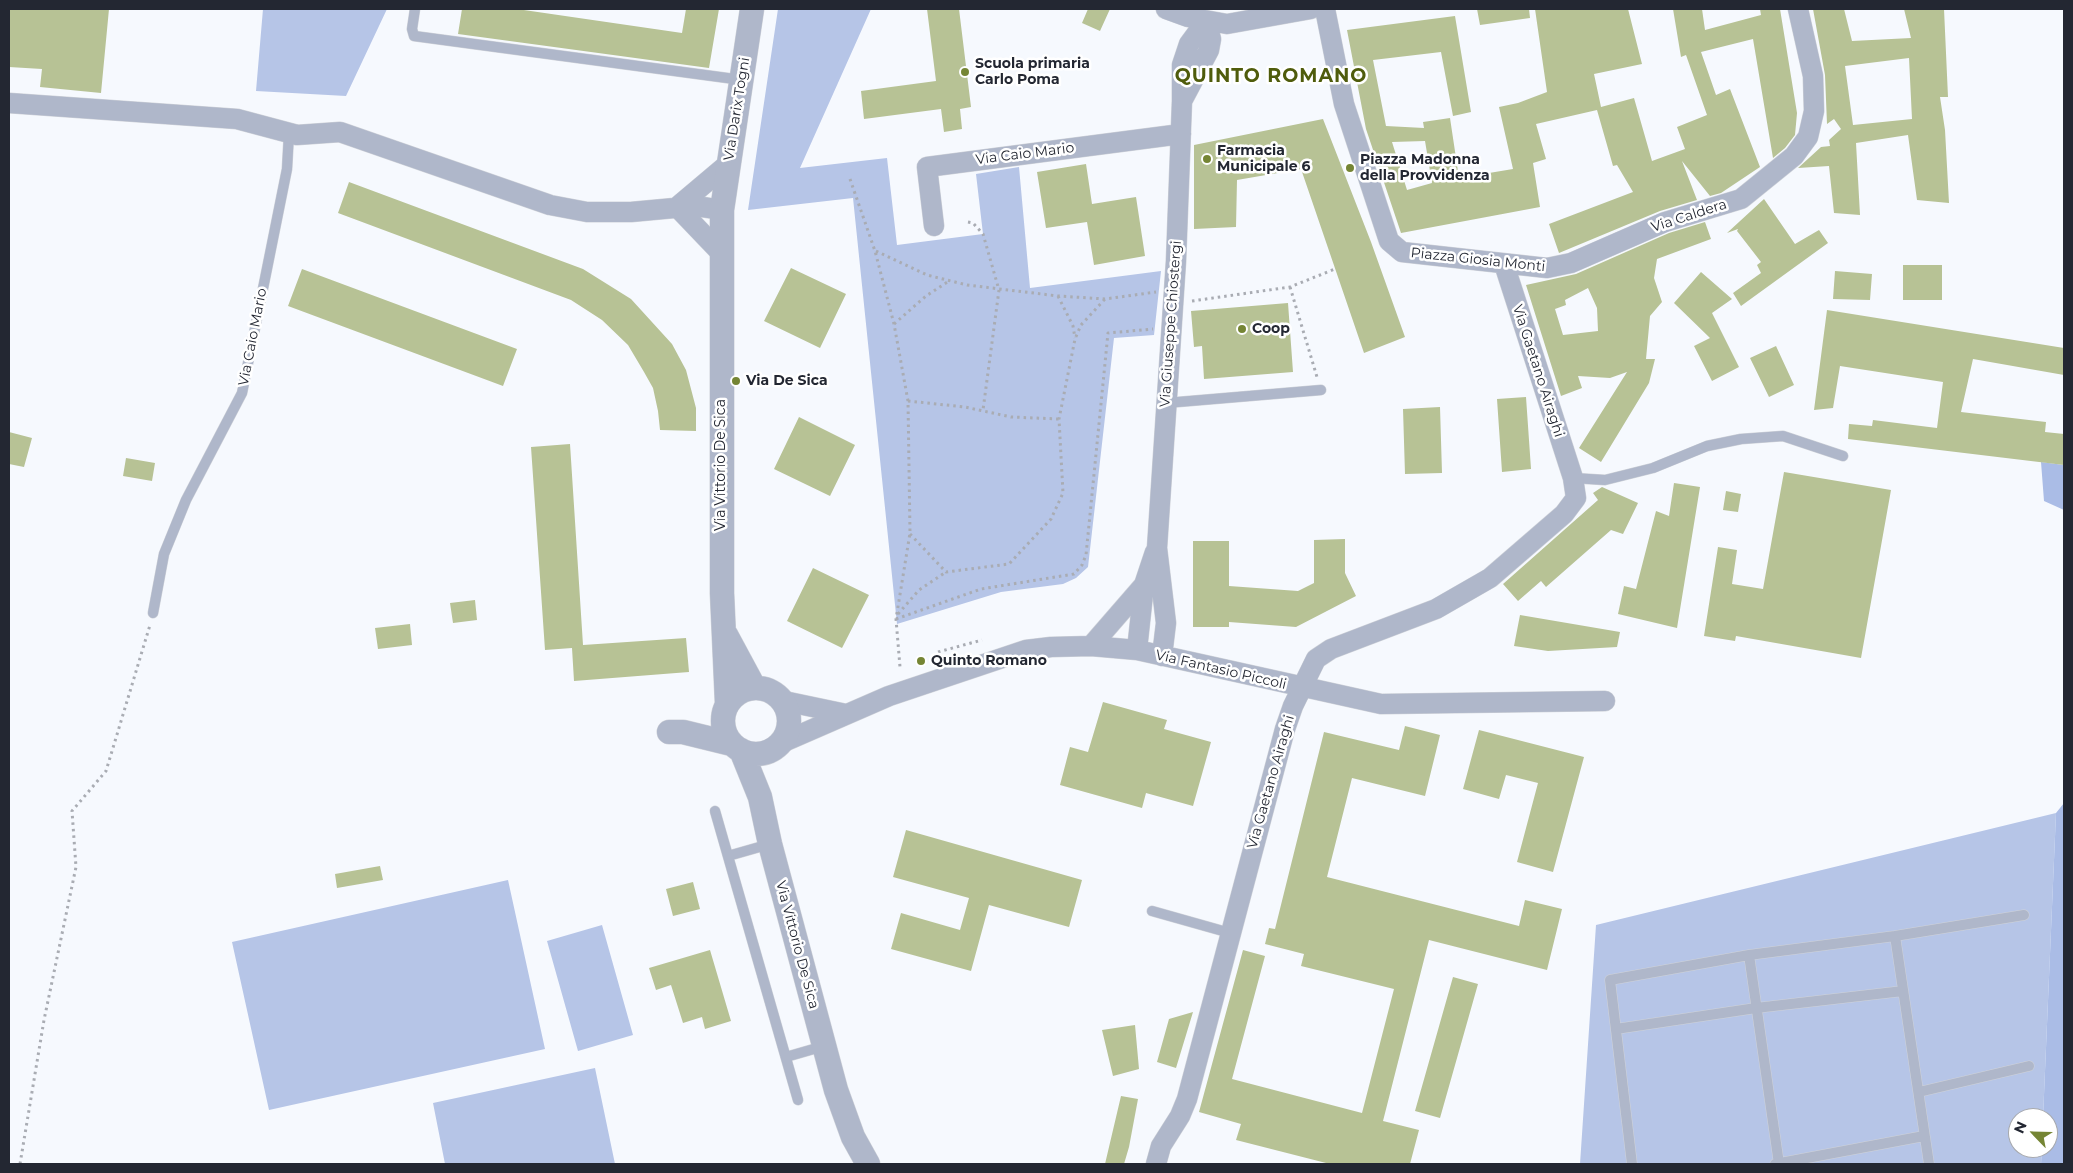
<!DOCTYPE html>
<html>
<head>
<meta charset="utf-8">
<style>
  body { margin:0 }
  #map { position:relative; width:2073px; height:1173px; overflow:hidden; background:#f6f9fe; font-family:Montserrat,sans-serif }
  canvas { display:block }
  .frame { position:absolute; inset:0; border:10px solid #232732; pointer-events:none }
  .north { position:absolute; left:2008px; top:1108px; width:50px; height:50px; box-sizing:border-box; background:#fff; border:1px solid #a7a9ad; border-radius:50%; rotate:294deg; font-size:14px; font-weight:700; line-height:20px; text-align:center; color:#232732 }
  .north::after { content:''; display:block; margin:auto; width:18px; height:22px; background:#758534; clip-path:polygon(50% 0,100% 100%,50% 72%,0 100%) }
</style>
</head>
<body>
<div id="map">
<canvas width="2073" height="1173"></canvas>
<div class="frame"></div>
<div class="north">N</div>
</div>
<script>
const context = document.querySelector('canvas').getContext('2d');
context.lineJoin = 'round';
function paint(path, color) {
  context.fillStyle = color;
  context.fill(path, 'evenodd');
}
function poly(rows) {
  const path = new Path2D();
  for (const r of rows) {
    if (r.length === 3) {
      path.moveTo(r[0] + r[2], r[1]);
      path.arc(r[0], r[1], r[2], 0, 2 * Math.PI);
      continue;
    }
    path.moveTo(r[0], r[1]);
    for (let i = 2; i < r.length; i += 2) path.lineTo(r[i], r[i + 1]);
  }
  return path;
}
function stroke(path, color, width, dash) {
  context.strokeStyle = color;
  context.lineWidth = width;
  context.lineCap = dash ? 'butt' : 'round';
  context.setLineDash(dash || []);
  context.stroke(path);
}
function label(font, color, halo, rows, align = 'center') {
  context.font = font + ' Montserrat,sans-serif';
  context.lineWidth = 5;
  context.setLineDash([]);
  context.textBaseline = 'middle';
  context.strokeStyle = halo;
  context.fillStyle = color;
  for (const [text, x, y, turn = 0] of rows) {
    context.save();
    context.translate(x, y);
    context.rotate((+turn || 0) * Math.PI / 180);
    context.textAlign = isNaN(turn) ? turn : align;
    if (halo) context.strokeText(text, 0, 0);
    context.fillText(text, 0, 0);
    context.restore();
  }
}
const green = poly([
  [263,9,387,9,346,96,256,91],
  [778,9,871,9,800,168,887,158,897,245,983,234,976,174,1019,167,1030,288,1161,271,1154,335,1114,338,1088,567,1076,578,1063,584,1001,592,897,624,853,198,748,210],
  [2056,813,2043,1118,2018,1118,2018,1148,2042,1148,2041,1164,1580,1164,1596,925],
  [508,880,545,1049,269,1110,232,942],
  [602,925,633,1035,578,1051,547,941],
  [595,1068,615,1164,445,1164,433,1103]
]);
const forest = poly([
  [2041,462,2064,465,2064,510,2044,501],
  [2064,803,2064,1164,2041,1164,2042,1148,2048,1148,2048,1118,2043,1118,2056,813]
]);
const building = poly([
  [9,9,109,9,101,93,40,87,42,69,9,67],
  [462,9,517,9,682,33,686,9,719,9,709,68,458,34],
  [927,9,959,9,971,107,960,109,962,129,944,132,941,109,864,119,861,91,936,81],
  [1088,9,1110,9,1100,31,1082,23],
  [1477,9,1529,9,1530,18,1480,25],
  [1535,9,1628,9,1642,64,1594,74,1601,107,1634,98,1652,161,1685,149,1677,127,1707,115,1686,55,1681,57,1673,9,1702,9,1705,30,1761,15,1760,9,1780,9,1797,113,1795,135,1785,148,1773,158,1753,39,1701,52,1716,95,1730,89,1760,167,1721,193,1710,196,1682,161,1697,200,1660,211,1559,253,1549,224,1633,192,1617,165,1613,166,1597,110,1536,124,1546,159,1533,163,1540,207,1401,233,1366,129,1347,30,1455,16,1471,112,1453,116,1441,52,1373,60,1386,126,1424,128,1423,122,1450,118,1459,178,1513,169,1499,107,1518,103,1547,92],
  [1425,141,1432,183,1407,190,1392,142],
  [1813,9,1844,9,1852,41,1911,38,1904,9,1944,9,1948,97,1940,97,1945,130,1949,203,1917,200,1908,135,1856,143,1860,215,1834,213,1829,166,1798,168,1821,147,1830,146,1829,140,1841,129,1834,119,1827,124,1825,75],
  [1909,58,1912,119,1853,125,1845,66],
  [1323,119,1371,242,1405,337,1364,353,1301,169,1237,180,1236,227,1194,229,1194,145],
  [1086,164,1092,204,1136,197,1145,256,1094,265,1087,222,1046,228,1037,172],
  [349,182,583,269,631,299,672,344,686,370,696,408,696,431,660,430,658,411,653,388,644,372,628,345,602,320,571,300,338,213],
  [1764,199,1795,244,1819,230,1828,243,1741,306,1733,293,1761,273,1757,265,1761,262,1737,231,1738,229,1727,233],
  [1705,222,1711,239,1657,259,1654,278,1662,302,1650,316,1646,359,1655,359,1649,383,1601,462,1579,448,1627,372,1610,378,1578,376,1582,388,1561,396,1526,285,1576,274,1669,233],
  [1588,288,1597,308,1598,331,1563,335,1555,309,1566,305,1565,300],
  [1903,265,1942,265,1942,300,1903,300],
  [791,268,846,294,820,348,764,321],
  [302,269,517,349,503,386,288,306],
  [1835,271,1872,274,1870,300,1833,299],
  [1701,272,1732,299,1712,313,1739,367,1712,381,1694,346,1710,338,1674,303],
  [1288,303,1293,372,1204,379,1202,346,1194,347,1191,311],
  [1827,310,2064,348,2064,375,1973,359,1961,412,2046,422,2045,432,2064,434,2064,465,1848,439,1849,424,1872,426,1873,420,1937,428,1943,382,1840,366,1833,408,1814,410],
  [1776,346,1794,385,1769,397,1750,358],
  [1526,397,1531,469,1502,472,1497,399],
  [1440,407,1442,473,1405,474,1403,409],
  [799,417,855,445,830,496,774,469],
  [9,432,32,438,24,467,9,464],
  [570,444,583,645,686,638,689,672,574,681,572,648,545,650,531,447],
  [126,458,155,463,152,481,123,476],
  [1784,472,1891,490,1861,658,1736,636,1735,641,1704,636,1718,547,1737,550,1732,584,1763,589],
  [1674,483,1700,487,1677,628,1618,614,1624,586,1636,589,1656,511,1669,516],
  [1602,487,1638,503,1623,534,1611,530,1546,587,1541,581,1518,601,1503,584,1598,500,1593,493],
  [1726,491,1741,494,1738,512,1723,510],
  [1345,539,1345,573,1356,596,1296,627,1229,622,1229,627,1193,627,1193,541,1229,541,1229,586,1298,591,1314,583,1314,540],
  [813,568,869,595,842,648,787,621],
  [475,600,477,620,453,623,450,603],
  [1520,615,1620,632,1617,647,1548,651,1514,646],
  [410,624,412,645,378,649,375,628],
  [1103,702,1167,720,1164,729,1211,742,1193,806,1146,793,1142,808,1060,785,1070,747,1088,752],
  [1405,726,1440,735,1425,796,1352,778,1327,877,1519,926,1525,900,1562,909,1547,970,1429,940,1383,1121,1419,1130,1410,1164,1330,1164,1236,1140,1241,1124,1199,1112,1243,950,1265,956,1232,1079,1362,1113,1394,989,1301,966,1304,954,1265,944,1269,928,1275,929,1324,732,1399,750],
  [1479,730,1584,757,1553,872,1517,862,1538,783,1506,775,1499,799,1463,789],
  [906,830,1082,880,1069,927,989,905,971,971,891,949,901,913,960,930,969,898,893,877],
  [380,866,383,880,337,888,335,874],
  [693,882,700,909,673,916,666,889],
  [710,950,731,1021,705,1029,702,1017,683,1023,671,985,656,990,649,968],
  [1453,977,1478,984,1440,1118,1415,1111],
  [1193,1012,1176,1068,1157,1062,1169,1019],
  [1135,1025,1139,1069,1113,1076,1102,1030],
  [1121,1096,1138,1099,1129,1147,1124,1164,1105,1164]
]);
const path = poly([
  [850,179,875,251,894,324,908,401,910,533,896,619,900,667],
  [968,222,973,223,983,234,999,290,983,410],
  [876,251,927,275,967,285,1058,296,1105,299,1156,292],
  [1290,287,1317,377],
  [1058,296,1073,326,1075,338],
  [1192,301,1290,287,1335,269],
  [894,324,926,296,949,281],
  [908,401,965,407,1011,417,1059,419],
  [910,534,946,572,1009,564,1051,519,1063,493,1059,419,1075,339,1081,325,1105,299],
  [898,614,919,590,946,572],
  [896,619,981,589,1074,574,1082,565,1086,555,1108,333,1153,329],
  [938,652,982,640],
  [20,1164,44,1020,76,867,72,811,106,771,150,625]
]);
const service = poly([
  [415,9,412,29,414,36,742,80],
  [1166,403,1321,390],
  [1573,478,1605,480,1653,468,1707,446,1741,439,1783,436,1843,456],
  [153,613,164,554,186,500,242,393,287,169,289,133],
  [715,811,798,1100],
  [728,856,770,844],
  [1152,911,1230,933],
  [1895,936,2024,915],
  [1749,955,1779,1164],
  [1616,1029,1756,1008,1903,991],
  [786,1057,824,1046],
  [1919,1092,2029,1066],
  [1632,1164,1610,980,1749,955,1895,936,1929,1164],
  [1775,1164,1924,1136]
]);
const minor = poly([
  [1166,9,1188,17,1227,24,1311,9],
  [1325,9,1344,104,1389,241,1402,252,1547,268,1571,263,1665,222,1741,199,1794,156,1808,137,1814,111,1813,76,1798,9],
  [1182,101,1209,50,1211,39,1206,21],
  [9,103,237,119,297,135,340,132,550,205,587,212,631,212,696,206,722,210],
  [677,207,728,164],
  [677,207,721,253],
  [934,226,927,167,1181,134],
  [1091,646,1144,585],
  [1137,650,1144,585,1155,552],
  [1162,656,1166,623,1157,548,1176,261,1182,101,1182,65,1189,44,1206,21],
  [784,701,846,714],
  [781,743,889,696,1026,650,1051,647,1091,646,1137,650,1381,704,1605,701],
  [1156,1164,1161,1146,1180,1116,1187,1099,1285,729,1293,706,1316,659,1331,649,1436,609,1490,578,1564,514,1576,498,1573,478,1504,264]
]);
const tertiary = poly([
  [726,635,754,687],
  [756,721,33],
  [727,704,722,593,722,210,752,9],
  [669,732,683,732,732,744],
  [741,750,760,797,770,844,836,1090,853,1137,868,1164]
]);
const markers = [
  [965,72,5,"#758534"],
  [1207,159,5,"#758534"],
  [1350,168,5,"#758534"],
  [1242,329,5,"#758534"],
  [736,381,5,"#758534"],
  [921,661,5,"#758534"]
];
const poiNames = [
  ["Scuola primaria",975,64],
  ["Carlo Poma",975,80],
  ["Farmacia",1217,151],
  ["Municipale 6",1217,167],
  ["Piazza Madonna",1360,160],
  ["della Provvidenza",1360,176],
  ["Coop",1252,329],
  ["Via De Sica",746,381],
  ["Quinto Romano",931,661]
];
const streetNames = [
  ["Via Darix Togni",737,109,-81],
  ["Via Caio Mario",1025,154,-7],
  ["Via Caldera",1689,216,-18],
  ["Piazza Giosia Monti",1478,260,6],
  ["Via Giuseppe Chiostergi",1171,324,-86],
  ["Via Caio Mario",253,337,-79],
  ["Via Gaetano Airaghi",1538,371,72],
  ["Via Vittorio De Sica",721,465,-90],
  ["Via Fantasio Piccoli",1221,670,13],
  ["Via Gaetano Airaghi",1271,782,-74],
  ["Via Vittorio De Sica",797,945,75]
];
const districtNames = [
  ["QUINTO ROMANO",1271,76]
];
paint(green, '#b6c5e7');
paint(forest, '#aabce6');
paint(building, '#b7c295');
stroke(service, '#d0d3d9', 11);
stroke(minor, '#d0d3d9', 21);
stroke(tertiary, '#d0d3d9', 25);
stroke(path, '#a9acb3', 3, [2.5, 4]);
stroke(service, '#afb7ca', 10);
stroke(minor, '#afb7ca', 20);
stroke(tertiary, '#afb7ca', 24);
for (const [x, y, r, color] of markers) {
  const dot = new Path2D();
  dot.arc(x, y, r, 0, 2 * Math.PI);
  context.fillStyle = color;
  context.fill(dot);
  stroke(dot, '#fff', 2);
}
label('bold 14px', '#232732', '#fff', poiNames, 'left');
label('14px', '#232732', '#fff', streetNames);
context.letterSpacing = '1px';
label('bold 19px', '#4f5c0c', '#fff', districtNames);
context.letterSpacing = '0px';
</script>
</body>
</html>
